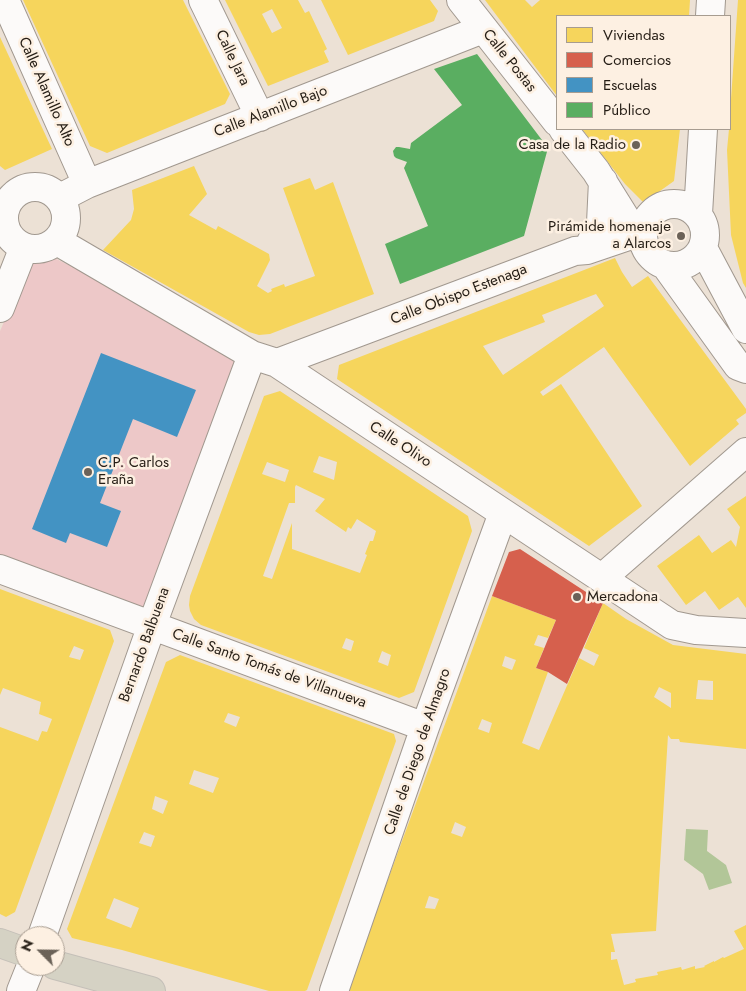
<!DOCTYPE html>
<html>
<head>
<meta charset="utf-8">
<style>
  body { margin:0 }
  #map { position:relative; width:746px; height:991px; overflow:hidden; background:#ece1d5; font-family:Jost,sans-serif }
  canvas { display:block }
  .legend { position:absolute; left:556px; top:15px; width:175px; height:115px; box-sizing:border-box; background:#fdf0e2; border:1px solid #a79c90; margin:0; padding:6px 9px; list-style:none; font-size:15px; color:#251d15 }
  .legend li { display:flex; align-items:center; gap:10px; height:25px }
  .legend b { width:25px; border:1px solid #a79c90 }
  .north { position:absolute; left:15px; top:926px; width:50px; height:50px; box-sizing:border-box; background:#fdf0e2; border:1px solid #a79c90; border-radius:50%; rotate:293deg; font-size:14px; font-weight:700; line-height:20px; text-align:center; color:#251d15 }
  .north::after { content:''; display:block; margin:auto; width:18px; height:22px; background:#6b6258; clip-path:polygon(50% 0,100% 100%,50% 72%,0 100%) }
</style>
</head>
<body>
<div id="map">
<canvas width="746" height="991"></canvas>
<ul class="legend">
<li><b style="height:14px;background:#f6d55c"></b>Viviendas</li>
<li><b style="height:14px;background:#d6604d"></b>Comercios</li>
<li><b style="height:14px;background:#4393c3"></b>Escuelas</li>
<li><b style="height:14px;background:#5aae61"></b>Público</li>
</ul>
<div class="north">N</div>
</div>
<script>
const context = document.querySelector('canvas').getContext('2d');
context.lineJoin = 'round';
function paint(path, color) {
  context.fillStyle = color;
  context.fill(path, 'evenodd');
}
function poly(rows) {
  const path = new Path2D();
  for (const r of rows) {
    if (r.length === 3) {
      path.moveTo(r[0] + r[2], r[1]);
      path.arc(r[0], r[1], r[2], 0, 2 * Math.PI);
      continue;
    }
    path.moveTo(r[0], r[1]);
    for (let i = 2; i < r.length; i += 2) path.lineTo(r[i], r[i + 1]);
  }
  return path;
}
function stroke(path, color, width, dash) {
  context.strokeStyle = color;
  context.lineWidth = width;
  context.lineCap = dash ? 'butt' : 'round';
  context.setLineDash(dash || []);
  context.stroke(path);
}
function label(font, color, halo, rows, align = 'center') {
  context.font = font + ' Jost,sans-serif';
  context.lineWidth = 5;
  context.setLineDash([]);
  context.textBaseline = 'middle';
  context.strokeStyle = halo;
  context.fillStyle = color;
  for (const [text, x, y, turn = 0] of rows) {
    context.save();
    context.translate(x, y);
    context.rotate((+turn || 0) * Math.PI / 180);
    context.textAlign = isNaN(turn) ? turn : align;
    if (halo) context.strokeText(text, 0, 0);
    context.fillText(text, 0, 0);
    context.restore();
  }
}
const green = poly([
  [36,249,252,355,152,625,0,569,0,331]
]);
const water = poly([
  [686,829,708,830,707,851,726,865,732,883,709,890,703,874,684,860]
]);
const homes = poly([
  [23,0,183,0,230,94,225,104,107,153,90,146],
  [225,0,298,0,305,13,309,11,327,49,324,51,329,62,268,86],
  [272,9,282,28,272,33,262,14],
  [321,0,430,0,438,11,434,21,348,55],
  [485,0,525,0,532,7,540,0,690,0,689,16,557,16,557,96],
  [738,0,746,0,746,288,743,283,731,235,727,150,729,129,730,129,730,113],
  [0,37,52,149,5,170,0,166],
  [582,129,680,129,674,181,660,191,643,202,625,184],
  [194,166,207,194,189,215,216,230,218,226,269,254,270,260,257,286,268,293,272,291,271,289,284,284,285,287,315,276,283,188,310,178,315,190,333,182,374,294,270,334,259,335,249,332,103,250,131,220,134,209,132,190],
  [615,258,622,272,632,287,648,276,746,409,746,413,736,420,739,424,690,466,604,347,540,392,543,396,561,384,642,506,589,546,337,379,339,365],
  [596,294,604,306,503,375,483,346,545,322,542,315],
  [280,391,468,516,472,531,414,692,399,698,201,625,194,619,190,611,189,605,190,596,264,396],
  [319,456,337,462,334,480,313,472],
  [267,462,289,470,285,482,262,474],
  [296,485,325,499,315,511,346,532,348,527,351,529,357,519,376,531,373,541,370,541,365,554,367,555,360,573,292,549,292,523,272,579,263,576,289,503,295,503,295,487],
  [346,638,354,641,351,651,342,648],
  [382,651,391,655,388,666,378,662],
  [746,496,746,608,738,597,719,610,705,591,686,605,657,566,699,535,712,553,731,540,736,547,740,527,727,509],
  [0,589,110,630,114,641,15,912,6,917,0,914,0,727,38,741,42,731,47,732,52,719,39,714,41,702,3,688,0,695],
  [74,646,84,650,80,660,69,657],
  [492,596,556,620,548,638,538,635,534,645,544,648,536,668,548,672,522,743,539,750,579,658,594,666,599,655,584,648,603,603,626,619,673,645,746,654,746,749,680,742,679,739,671,739,668,735,656,931,611,934,615,952,611,952,611,960,617,959,624,985,636,982,635,979,658,975,657,972,681,967,682,970,695,966,695,969,705,967,704,966,714,961,714,962,723,957,724,958,735,953,744,949,734,931,746,925,746,991,347,991],
  [505,656,516,660,512,670,502,666],
  [698,680,713,681,713,700,696,699],
  [659,687,671,693,671,708,654,697],
  [482,719,492,723,489,733,478,729],
  [455,822,466,827,462,837,451,833],
  [429,896,439,899,435,909,425,908],
  [180,655,394,734,396,741,307,990,305,991,269,991,122,950,72,938,67,929,166,662],
  [228,713,240,717,236,727,224,722],
  [194,770,219,778,213,793,189,784],
  [155,796,168,801,163,814,152,809],
  [144,832,155,836,151,847,139,843],
  [114,898,139,908,131,928,106,918]
]);
const shops = poly([
  [520,549,603,603,567,684,548,672,536,668,556,620,492,596,509,552]
]);
const schools = poly([
  [101,353,196,390,177,437,133,419,100,503,121,511,107,547,70,533,66,543,32,529]
]);
const public = poly([
  [477,54,548,148,524,236,400,284,385,244,428,226,404,168,407,162,396,158,394,156,393,151,396,147,399,147,410,149,411,143,462,105,434,69]
]);
const minor = poly([
  [5,0,87,184],
  [203,0,260,117],
  [461,0,557,122],
  [710,16,711,0],
  [563,129,596,171,636,235],
  [35,218,31],
  [60,198,87,184,483,29],
  [674,235,31],
  [698,214,703,129],
  [57,241,252,355,277,363,672,625,696,630,746,633],
  [703,248,746,329],
  [587,250,601,223,603,181],
  [666,266,738,366,746,369],
  [0,308,24,247],
  [277,363,575,251,587,250,643,231],
  [0,569,425,727],
  [602,578,746,452],
  [42,936,152,625,252,355],
  [21,991,31,966],
  [334,991,425,727,503,513]
]);
const highway = poly([
  [0,943,25,952],
  [55,965,151,991]
]);
const markers = [
  [636,145,5,"#6b6258"],
  [681,236,5,"#6b6258"],
  [88,472,5,"#6b6258"],
  [577,597,5,"#6b6258"]
];
const streetNames = [
  ["Calle Jara",232,58,64],
  ["Calle Postas",509,61,51],
  ["Calle Alamillo Alto",46,92,66],
  ["Calle Alamillo Bajo",271,112,-21],
  ["Calle Obispo Estenaga",459,295,-21],
  ["Calle Olivo",400,445,33],
  ["Bernardo Balbuena",145,645,-70],
  ["Calle Santo Tomás de Villanueva",269,669,20],
  ["Calle de Diego de Almagro",418,752,-71]
];
const poiNames = [
  ["Casa de la Radio",626,145],
  ["Pirámide homenaje",671,227],
  ["a Alarcos",671,244],
  ["C.P. Carlos",98,463,"left"],
  ["Eraña",98,480,"left"],
  ["Mercadona",587,597,"left"]
];
paint(green, '#edc8c8');
paint(water, '#b2c698');
paint(homes, '#f6d55c');
paint(shops, '#d6604d');
paint(schools, '#4393c3');
paint(public, '#5aae61');
stroke(minor, '#a1988f', 30);
stroke(highway, '#c4bfb8', 30);
stroke(minor, '#fcfaf9', 28);
stroke(highway, '#d5d2c4', 28);
for (const [x, y, r, color] of markers) {
  const dot = new Path2D();
  dot.arc(x, y, r, 0, 2 * Math.PI);
  context.fillStyle = color;
  context.fill(dot);
  stroke(dot, '#fdf0e2', 2);
}
label('15px', '#251d15', '#fdf0e2', streetNames);
label('15px', '#251d15', '#fdf0e2', poiNames, 'right');
</script>
</body>
</html>
